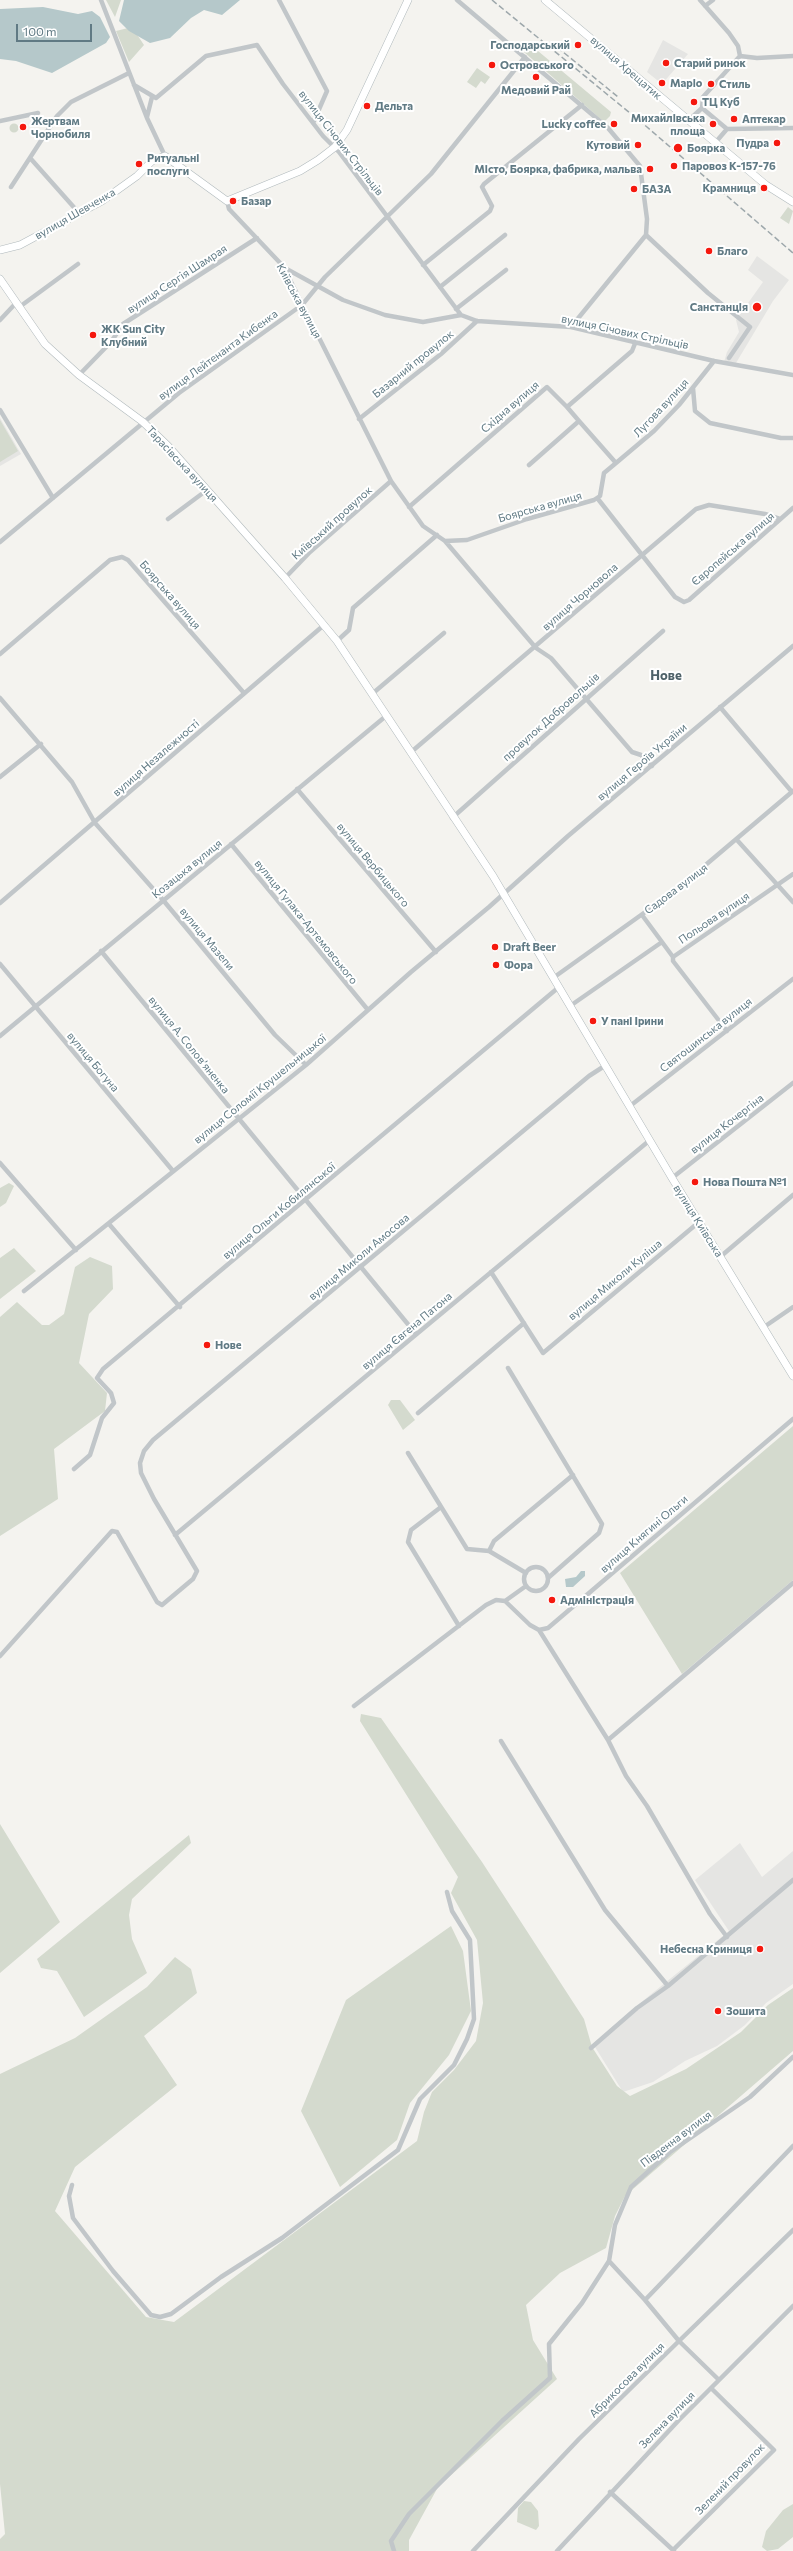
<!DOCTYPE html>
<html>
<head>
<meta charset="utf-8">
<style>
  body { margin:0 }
  #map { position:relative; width:793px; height:2551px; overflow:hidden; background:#f4f3ef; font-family:Commissioner,sans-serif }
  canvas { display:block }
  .scale { position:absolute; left:16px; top:24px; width:76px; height:18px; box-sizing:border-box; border:2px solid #607a84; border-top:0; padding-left:5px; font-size:12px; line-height:14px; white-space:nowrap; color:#607a84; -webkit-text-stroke:3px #fff; paint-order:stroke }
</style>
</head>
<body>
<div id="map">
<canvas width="793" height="2551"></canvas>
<div class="scale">100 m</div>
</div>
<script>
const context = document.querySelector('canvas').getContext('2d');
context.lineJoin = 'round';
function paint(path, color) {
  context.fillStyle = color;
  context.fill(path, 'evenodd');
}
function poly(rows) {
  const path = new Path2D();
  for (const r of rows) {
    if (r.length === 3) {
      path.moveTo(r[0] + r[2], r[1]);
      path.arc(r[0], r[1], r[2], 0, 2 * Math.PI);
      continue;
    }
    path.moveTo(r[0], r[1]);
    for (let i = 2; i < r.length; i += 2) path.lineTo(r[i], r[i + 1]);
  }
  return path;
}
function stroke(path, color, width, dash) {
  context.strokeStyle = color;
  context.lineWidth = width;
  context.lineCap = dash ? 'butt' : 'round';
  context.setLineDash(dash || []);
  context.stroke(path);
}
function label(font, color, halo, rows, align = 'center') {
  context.font = font + ' Commissioner,sans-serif';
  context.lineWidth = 4;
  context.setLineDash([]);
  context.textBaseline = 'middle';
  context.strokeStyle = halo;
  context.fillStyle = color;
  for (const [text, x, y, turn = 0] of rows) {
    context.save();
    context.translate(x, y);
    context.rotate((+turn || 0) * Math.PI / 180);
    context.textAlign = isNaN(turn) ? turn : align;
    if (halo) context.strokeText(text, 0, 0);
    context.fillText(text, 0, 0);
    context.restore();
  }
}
const built = poly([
  [663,40,688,54,662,84,647,72],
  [757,256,789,280,773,301,736,363,724,362,727,352,739,332,736,320,763,282,748,270],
  [0,418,21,454,0,466],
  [740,1843,762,1877,793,1851,793,1984,766,2003,745,2025,717,2046,685,2061,653,2082,623,2092,595,2047,640,2008,639,2004,729,1931,695,1880]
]);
const green = poly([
  [106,0,121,0,115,17],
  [132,27,144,45,129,62,116,31],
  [528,47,538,51,611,112,610,116,604,122,524,52],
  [477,68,490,77,485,84,481,81,476,88,467,82],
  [14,128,4.5],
  [788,207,793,211,789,224,780,218],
  [0,420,18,451,0,462],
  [9,1183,14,1186,6,1203,0,1207,0,1188],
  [14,1248,36,1271,0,1299,0,1258],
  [90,1257,112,1266,113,1289,89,1314,79,1363,107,1393,105,1411,54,1449,58,1499,0,1536,0,1317,17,1302,42,1325,49,1325,64,1314,75,1267],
  [391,1400,400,1400,415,1420,403,1430,388,1405],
  [793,1426,793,1580,682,1674,620,1573],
  [361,1714,381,1718,482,1862,584,2019,592,2047,617,2086,630,2096,686,2069,741,2032,768,2005,793,1988,793,2051,625,2196,615,2216,606,2248,560,2273,526,2305,533,2340,557,2379,438,2487,409,2540,409,2551,0,2551,0,2539,5,2534,0,2484,0,2074,75,2038,147,1987,175,1957,191,1969,197,1993,144,2036,177,2085,75,2167,55,2211,146,2317,174,2322,417,2141,424,2112,432,2092,454,2070,476,2041,483,2003,477,1940,451,1893,458,1877,360,1721],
  [0,1824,60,1922,0,1973],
  [189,1835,191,1843,132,1899,129,1915,132,1939,147,1973,84,2017,57,1971,41,1968,37,1959],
  [451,1926,463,1951,471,2011,449,2055,410,2103,397,2140,340,2187,301,2111,346,2000],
  [524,2501,531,2502,538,2511,539,2526,536,2530,517,2522,518,2508],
  [793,2504,793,2537,778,2549,767,2551,762,2547,766,2531,783,2510]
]);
const water = poly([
  [124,0,240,0,222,15,204,10,191,18,170,38,150,43,129,31,119,21],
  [43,7,78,14,92,11,100,17,110,37,106,43,52,73,16,61,0,59,0,9],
  [581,1571,585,1571,585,1576,573,1587,566,1587,565,1579,576,1577]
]);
const street = poly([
  [101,0,147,118,165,156],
  [279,0,327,91,313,123],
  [457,0,608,128,640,166,647,219,646,235,708,293,750,327,729,358],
  [700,0,729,33,738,46,740,56],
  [705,6,713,0],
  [740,56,757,58,793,56],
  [134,85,156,98,206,56,257,45,283,84,323,136,339,152,461,315,477,321,571,327,714,361,793,375],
  [702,108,703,97,740,56],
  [147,117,152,97],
  [0,121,38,113],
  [688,121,702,108,727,129],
  [715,143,727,129,793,128],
  [31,159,79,213],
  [11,187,57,116,71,102,129,73],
  [227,201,229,209,283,266,391,481,423,526,445,541,536,648,551,658,632,752,641,755,652,766],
  [423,265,490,211,492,206,482,187,484,184,582,105],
  [283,267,343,300,385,315,423,322,461,315],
  [440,287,505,235],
  [18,308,78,264],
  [456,309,506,270],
  [0,320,16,303],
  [571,327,646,235],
  [79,375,111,342,123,324,257,238],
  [693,388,695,411,710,423,781,438,793,438],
  [567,407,579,421],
  [0,410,53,498],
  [359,419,441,354,477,321],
  [616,463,654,431,679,405,714,361],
  [598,499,675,597,684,602,689,600,793,508],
  [409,507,547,387,567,407,632,351,636,341],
  [168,519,207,490],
  [445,541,467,540,527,519,594,500,600,496,604,473,616,463,579,421,529,465],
  [0,542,179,393,302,305,325,277,431,174,525,57],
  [285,578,310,552,391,481],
  [337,641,349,630,353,608,437,535],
  [0,654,110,560,122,557,128,560,244,693],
  [372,694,444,633],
  [0,698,72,782,95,823,163,900,275,1035,306,1065],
  [720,707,792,792],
  [410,753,696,509,709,505,765,514,780,519],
  [0,777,41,744],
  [297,789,436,952],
  [452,818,663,631],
  [737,840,793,902],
  [231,844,368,1010],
  [0,903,324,625],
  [642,915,662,942],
  [101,951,416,1334],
  [673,957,673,961,727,1031],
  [0,964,173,1171],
  [553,978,676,890,793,791],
  [570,1006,662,942,673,957,793,874],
  [0,1036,386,716],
  [630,1106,793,979],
  [0,1163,76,1250],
  [672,1178,793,1083],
  [109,1224,180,1307],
  [720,1257,793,1195],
  [491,1272,543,1353,699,1222],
  [24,1291,306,1065,411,972,489,907,568,836,793,646],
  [764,1327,793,1307],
  [508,1368,602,1524,599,1533,548,1578],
  [418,1413,524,1323],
  [408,1453,467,1549,489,1551,526,1573],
  [74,1469,90,1455,102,1418,114,1403,111,1393,97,1378,103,1369,559,987],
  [441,1507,411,1530,408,1542,459,1626],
  [175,1535,650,1140],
  [489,1551,494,1541,573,1475],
  [536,1579,12],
  [505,1601,530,1625,539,1630,548,1628,793,1419],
  [539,1630,608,1740,626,1776,647,1806,710,1914,727,1937],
  [0,1656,112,1531,117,1532,157,1602,162,1605,193,1579,197,1571,154,1499,141,1473,140,1463,144,1451,153,1440,589,1076,606,1065],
  [354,1706,486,1605,496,1600,505,1601,526,1586],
  [608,1740,793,1583],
  [501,1741,605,1910,668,1986],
  [591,2048,637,2008,668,1986,793,1880],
  [72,2185,69,2196,73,2218,113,2271,151,2315,160,2317,171,2314,221,2277,282,2238,398,2150,420,2099,454,2065,467,2039,474,2019,470,1940,452,1911,447,1892],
  [609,2261,645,2300],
  [719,2380,679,2341,793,2230],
  [610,2492,674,2551],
  [673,2550,774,2450,711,2388],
  [394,2551,391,2541,409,2514,502,2421,550,2378,549,2344,582,2303,609,2261,615,2225,631,2187,670,2152,750,2097,793,2057],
  [473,2551,579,2439,679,2341,645,2300,793,2146],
  [557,2551,679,2420,793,2306]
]);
const secondary = poly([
  [545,0,766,185,793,202],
  [0,250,20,245,102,201,137,176,152,161,165,156,227,201,300,171,318,160,335,147,347,130,408,0],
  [0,279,45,344,79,375,143,422,168,446,285,578,337,641,493,876,672,1178,793,1376]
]);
const rail = poly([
  [492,0,647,127,793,253],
  [557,47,618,97]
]);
const markers = [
  [578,45,4,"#f5180e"],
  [666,63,4,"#f5180e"],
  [492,65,4,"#f5180e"],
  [536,77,4,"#f5180e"],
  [662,83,4,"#f5180e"],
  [711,84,4,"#f5180e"],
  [694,102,4,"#f5180e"],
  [367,106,4,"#f5180e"],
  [734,119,4,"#f5180e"],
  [614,124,4,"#f5180e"],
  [713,124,4,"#f5180e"],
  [23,127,4,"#f5180e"],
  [777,143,4,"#f5180e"],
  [638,145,4,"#f5180e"],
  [678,148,5,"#f5180e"],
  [139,164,4,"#f5180e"],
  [674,166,4,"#f5180e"],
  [650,169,4,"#f5180e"],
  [764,188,4,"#f5180e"],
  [634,189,4,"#f5180e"],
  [233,201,4,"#f5180e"],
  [709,251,4,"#f5180e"],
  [757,307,5,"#f5180e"],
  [93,335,4,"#f5180e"],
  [495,947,4,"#f5180e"],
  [496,965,4,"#f5180e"],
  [593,1021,4,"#f5180e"],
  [695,1182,4,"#f5180e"],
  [207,1345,4,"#f5180e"],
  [552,1600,4,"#f5180e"],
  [760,1949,4,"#f5180e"],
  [718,2011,4,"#f5180e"]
];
const poiNames = [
  ["Господарський",570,45,"right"],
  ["Старий ринок",674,63],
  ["Островського",500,65],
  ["Маріо",670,83],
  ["Стиль",719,84],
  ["Медовий Рай",536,90,"center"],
  ["ТЦ Куб",702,102],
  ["Дельта",375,106],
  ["Михайлівська",705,118,"right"],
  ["площа",705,131,"right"],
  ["Аптекар",742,119],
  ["Жертвам",31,121],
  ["Чорнобиля",31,134],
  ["Lucky coffee",606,124,"right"],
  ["Пудра",769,143,"right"],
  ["Кутовий",630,145,"right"],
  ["Боярка",687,148],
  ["Ритуальні",147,158],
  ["послуги",147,171],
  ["Паровоз К-157-76",682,166],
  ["Місто, Боярка, фабрика, мальва",642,169,"right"],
  ["Крамниця",756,188,"right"],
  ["БАЗА",642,189],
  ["Базар",241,201],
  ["Благо",717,251],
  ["Санстанція",748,307,"right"],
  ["ЖК Sun City",101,329],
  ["Клубний",101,342],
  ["Draft Beer",503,947],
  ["Фора",504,965],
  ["У пані Ірини",601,1021],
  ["Нова Пошта №1",703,1182],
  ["Нове",215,1345],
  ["Адміністрація",560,1600],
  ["Небесна Криниця",752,1949,"right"],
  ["Зошита",726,2011]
];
const streetNames = [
  ["вулиця Хрещатик",626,68,41],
  ["вулиця Січових Стрільців",341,143,52],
  ["вулиця Шевченка",75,214,-30],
  ["вулиця Сергія Шамрая",177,279,-33],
  ["Київська вулиця",299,301,62],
  ["вулиця Січових Стрільців",625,332,12],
  ["вулиця Лейтенанта Кибенка",218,355,-36],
  ["Базарний провулок",413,364,-39],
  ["Східна вулиця",510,407,-41],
  ["Лугова вулиця",661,408,-47],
  ["Тарасівська вулиця",182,464,47],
  ["Боярська вулиця",540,507,-16],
  ["Київський провулок",332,523,-42],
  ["Європейська вулиця",733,549,-41],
  ["Боярська вулиця",170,595,49],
  ["вулиця Чорновола",580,597,-41],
  ["провулок Добровольців",551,717,-42],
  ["вулиця Незалежності",156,758,-41],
  ["вулиця Героїв України",642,762,-40],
  ["вулиця Вербицького",373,865,50],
  ["Козацька вулиця",187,869,-39],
  ["Садова вулиця",676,889,-37],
  ["Польова вулиця",714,918,-34],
  ["вулиця Гулака-Артемовського",306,922,51],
  ["вулиця Мазепи",207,939,50],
  ["Святошинська вулиця",706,1035,-38],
  ["вулиця А. Соловʼяненка",189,1045,51],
  ["вулиця Богуна",93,1062,50],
  ["вулиця Соломії Крушельницької",260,1089,-39],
  ["вулиця Кочергіна",727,1124,-38],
  ["вулиця Ольги Кобилянської",279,1211,-40],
  ["вулиця Київська",698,1221,58],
  ["вулиця Миколи Амосова",359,1257,-40],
  ["вулиця Миколи Куліша",615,1280,-40],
  ["вулиця Євгена Патона",407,1331,-40],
  ["вулиця Княгині Ольги",644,1534,-41],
  ["Південна вулиця",676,2139,-37],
  ["Абрикосова вулиця",627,2380,-45],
  ["Зелена вулиця",667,2420,-46],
  ["Зелений провулок",730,2479,-46]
];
const quarterNames = [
  ["Нове",666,676]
];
paint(built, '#e5e5e3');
paint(green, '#d4dace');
paint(water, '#b5c8ca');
stroke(secondary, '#b0b9bc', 8);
stroke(street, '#c1c6c9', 4.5);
stroke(secondary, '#fff', 7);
stroke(rail, '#9da7ab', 1.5, [6, 3]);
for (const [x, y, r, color] of markers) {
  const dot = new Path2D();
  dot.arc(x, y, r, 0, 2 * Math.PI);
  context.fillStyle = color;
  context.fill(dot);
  stroke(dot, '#fff', 1.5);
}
label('bold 11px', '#607a84', '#fff', poiNames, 'left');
label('11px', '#607a84', '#fff', streetNames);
label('bold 13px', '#4e6168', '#fff', quarterNames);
</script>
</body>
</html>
